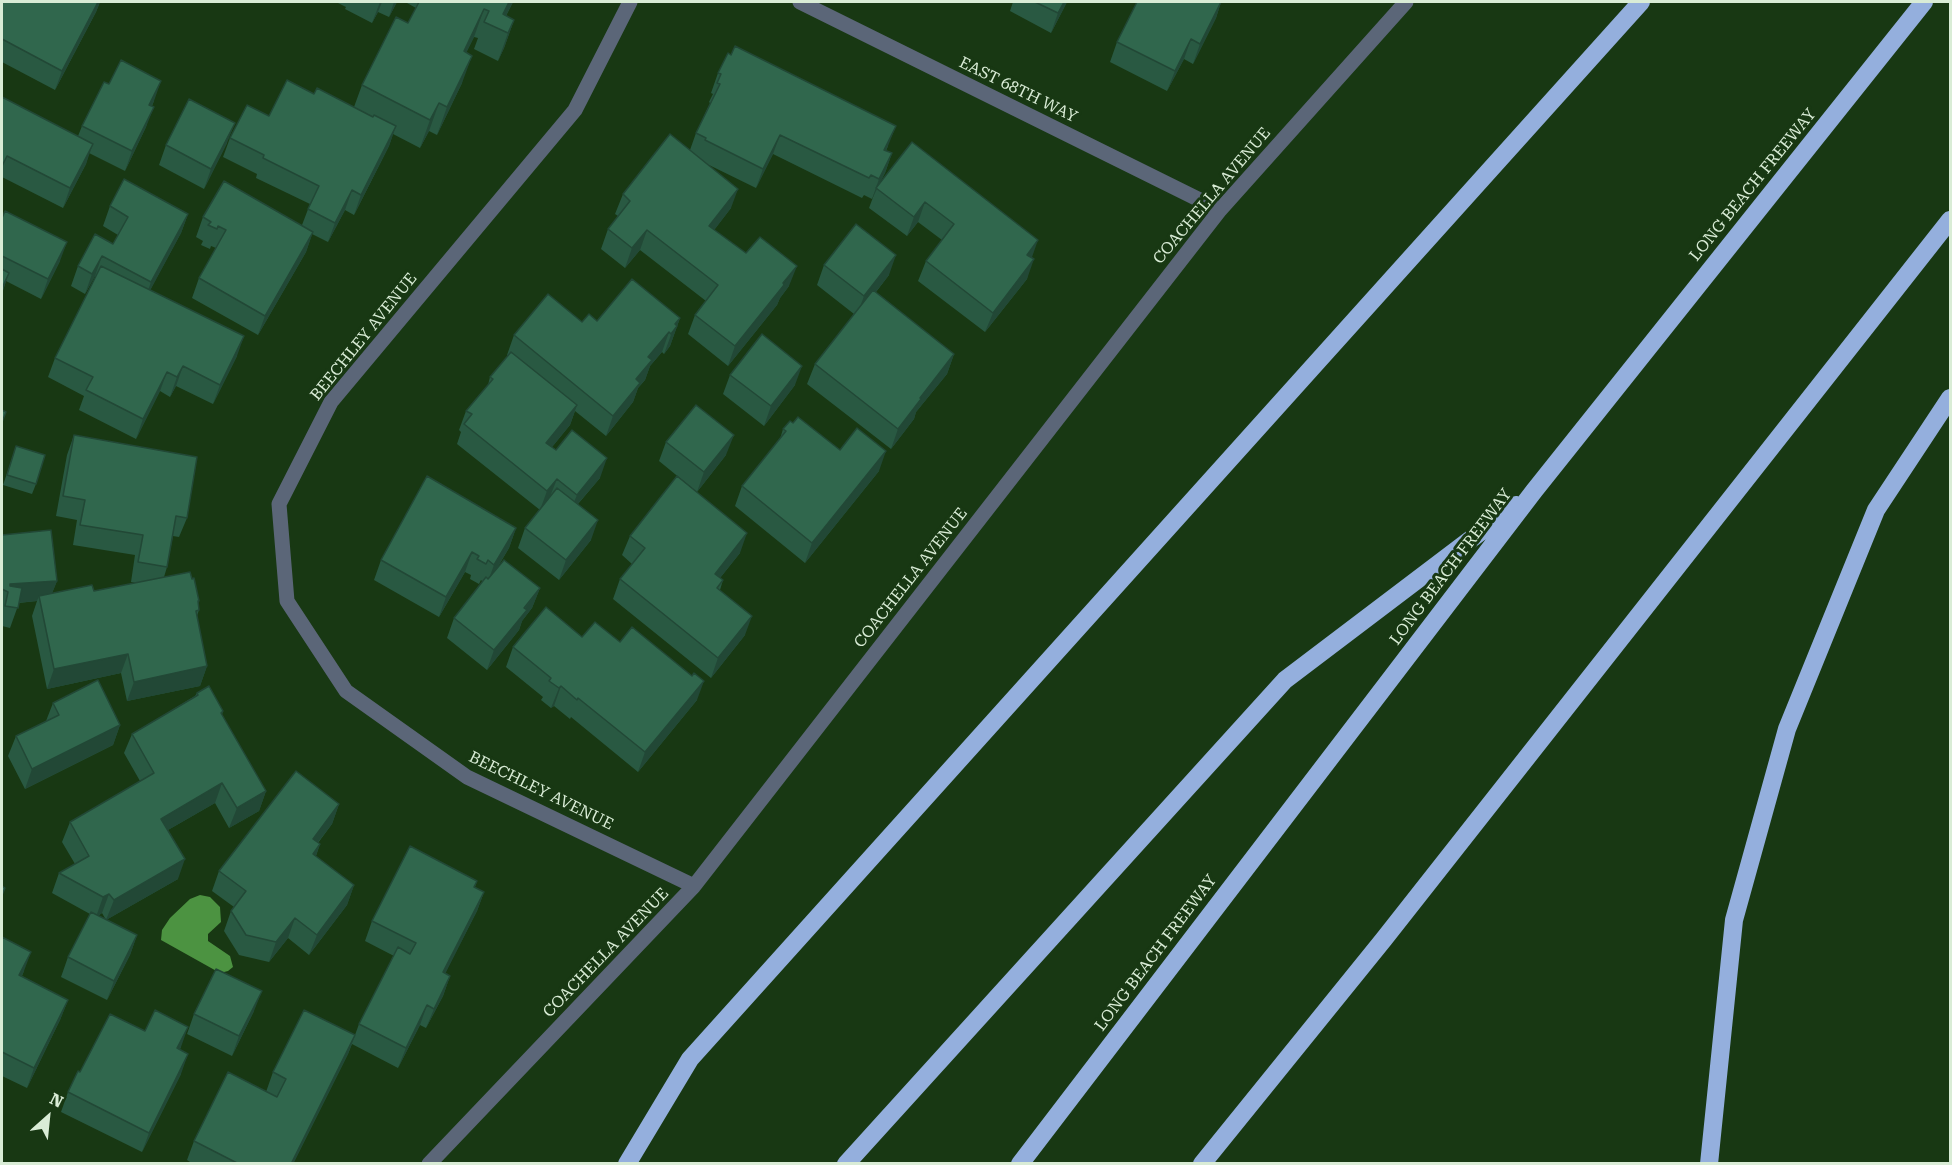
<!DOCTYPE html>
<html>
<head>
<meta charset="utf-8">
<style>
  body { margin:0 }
  #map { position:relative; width:1952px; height:1165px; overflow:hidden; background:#183813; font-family:"Roboto Serif",serif }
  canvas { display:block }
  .frame { position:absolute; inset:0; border:3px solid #d9ecd6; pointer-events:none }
  .north { position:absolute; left:18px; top:1087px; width:60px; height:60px; -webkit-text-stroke:4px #183813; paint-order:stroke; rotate:27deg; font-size:16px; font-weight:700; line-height:24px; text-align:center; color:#d9ecd6 }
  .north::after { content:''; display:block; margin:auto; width:21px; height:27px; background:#d9ecd6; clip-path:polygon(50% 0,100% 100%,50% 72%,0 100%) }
</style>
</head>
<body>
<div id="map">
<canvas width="1952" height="1165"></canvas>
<div class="frame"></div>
<div class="north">N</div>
</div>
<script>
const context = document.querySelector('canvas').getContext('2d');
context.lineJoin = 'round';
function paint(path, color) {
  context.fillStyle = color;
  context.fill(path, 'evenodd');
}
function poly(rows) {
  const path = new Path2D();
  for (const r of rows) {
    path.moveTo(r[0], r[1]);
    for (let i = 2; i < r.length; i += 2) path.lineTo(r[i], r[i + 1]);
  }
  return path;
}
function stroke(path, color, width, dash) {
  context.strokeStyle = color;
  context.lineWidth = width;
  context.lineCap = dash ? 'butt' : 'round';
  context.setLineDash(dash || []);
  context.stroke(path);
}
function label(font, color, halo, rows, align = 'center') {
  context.font = font + ' "Roboto Serif",serif';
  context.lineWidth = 6;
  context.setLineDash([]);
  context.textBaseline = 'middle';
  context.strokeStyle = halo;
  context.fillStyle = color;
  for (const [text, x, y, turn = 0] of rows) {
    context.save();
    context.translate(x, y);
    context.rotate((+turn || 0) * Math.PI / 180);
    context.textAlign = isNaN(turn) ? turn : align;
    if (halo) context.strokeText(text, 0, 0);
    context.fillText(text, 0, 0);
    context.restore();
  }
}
const water = poly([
  [200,895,210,897,220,907,221,922,208,934,208,941,230,956,233,967,228,971,220,973,161,940,162,930,170,918,190,899]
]);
const street = poly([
  [630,2,575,110,331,402,279,504,287,601,346,691,467,777,694,886],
  [800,2,1220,210],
  [429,1164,694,886,1220,210,1406,2]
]);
const highway = poly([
  [627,1164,690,1059,1641,2],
  [846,1164,1285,680,1516,505],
  [1020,1164,1534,491,1924,2],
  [1202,1164,1384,939,1950,220],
  [1709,1164,1734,920,1787,729,1876,510,1950,398]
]);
const wall = poly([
  [2,2,100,2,96,12,55,90,2,62],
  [336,2,397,2,389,17,378,12,372,23,345,9,346,7],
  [407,2,513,2,506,16,514,20,504,48,498,61,474,49,478,38,474,37,466,53,462,83,437,135,429,131,420,148,393,134,389,146,354,215,345,210,328,242,312,234,306,252,258,335,192,298,199,278,216,248,211,246,210,249,201,245,203,241,196,237,203,217,302,225,310,204,256,178,257,174,223,157,230,138,269,116,314,94,354,107,362,85,408,23,416,8,407,3],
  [1013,2,1067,2,1051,33,1010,11],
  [1221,2,1216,18,1193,64,1184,59,1167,91,1110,62,1117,42],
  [718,73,888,146,886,151,892,153,885,173,878,186,912,142,1032,258,1027,279,985,332,918,281,926,261,942,240,918,222,907,236,869,208,875,192,872,199,864,195,862,198,773,154,756,188,709,165,731,208,714,230,789,286,780,298,777,305,728,366,688,334,695,315,706,301,640,250,625,268,601,249,608,229,618,216,615,214,623,194,690,150,696,133,710,103,709,102,713,94,711,93],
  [109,84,154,101,152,106,146,127,125,171,89,153,86,164,63,208,2,177,2,97,78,136,82,126],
  [227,143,204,189,159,165,166,145],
  [110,206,188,214,181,233,150,290,237,356,213,404,176,386,170,397,160,391,136,439,79,410,84,396,48,377,55,358,96,276,95,276,85,294,71,286,78,266,113,244,118,235,103,226],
  [2,218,60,261,41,299,6,281,2,294],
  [824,265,889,275,876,292,954,354,947,374,916,412,914,419,891,449,807,384,815,364,854,314,817,285],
  [680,318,670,346,664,354,662,352,650,366,645,380,638,388,633,402,606,436,575,411,570,425,552,447,600,478,578,504,591,540,559,580,518,548,525,528,540,510,457,444,461,432,459,430,466,411,488,385,490,377,508,356,507,355,514,335,582,322],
  [730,375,795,385,764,426,723,394],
  [793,423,879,471,805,563,735,506,742,486,780,439,783,429],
  [74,435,187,518,179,537,173,536,167,567,164,577,192,579,199,601,198,604,199,610,197,616,207,666,200,686,127,701,121,673,47,689,32,616,37,601,19,603,10,628,2,626,2,535,57,581,52,593,94,591,136,583,131,582,135,555,73,545,77,520,56,516,67,455],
  [666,442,726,455,697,492,659,461],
  [13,456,36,484,32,494,3,485],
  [516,528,509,548,496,570,540,588,532,608,522,621,519,630,487,670,447,638,454,618,483,582,481,580,479,584,470,579,471,575,465,572,439,617,374,580,381,560],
  [630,536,740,553,720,578,723,580,720,590,745,635,711,678,613,599,620,579,632,564,622,555],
  [582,637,620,642,697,700,638,772,571,717,570,719,554,706,551,708,541,700,543,697,506,667,513,647],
  [197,693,223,711,222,715,266,791,259,811,229,828,215,803,168,830,178,879,106,920,137,935,130,955,107,1000,61,977,68,957,90,914,52,893,59,873,75,864,62,842,70,822,140,781,124,753,132,734,195,696],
  [102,913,106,920,98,916],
  [53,703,120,725,113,745,25,789,8,756,16,736,46,721],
  [339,804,332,824,318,843,320,844,316,856,354,885,347,905,309,955,288,938,269,962,239,955,224,931,231,911,234,907,212,891,219,871],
  [477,881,475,887,484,892,477,911,445,973,450,976,443,996,426,1028,420,1025,398,1068,352,1044,348,1054,293,1164,193,1164,187,1160,194,1141,266,1092,273,1072,355,1035,359,1024,394,956,365,941,372,921],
  [2,937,24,971,22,976,68,1000,60,1020,27,1088,2,1076],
  [254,1011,232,1056,187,1034,194,1014],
  [145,1031,181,1047,180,1049,181,1074,142,1152,61,1112,68,1092,80,1072]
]);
const shadedWall = poly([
  [98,2,100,2,96,12,55,90,62,71],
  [380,2,382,2,378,12,372,23],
  [394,2,397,2,389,17],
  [509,2,513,2,499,29,503,14],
  [1064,2,1067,2,1051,33,1058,13],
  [1221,2,1216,18,1193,64,1200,44],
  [484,9,474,37,453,79,464,51],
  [514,20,504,48,498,61,508,33],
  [1191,39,1184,59,1167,91,1175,71],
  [472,56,462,83,437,135,447,107],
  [161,81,154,101,142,124,149,105],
  [439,103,429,131,420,148,430,120],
  [154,107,146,127,125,171,132,151],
  [235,123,227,143,204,189,211,169],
  [396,126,389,146,354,215,361,195],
  [896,126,888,146,876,170,884,150],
  [780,135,773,154,756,188,763,169],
  [93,144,86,164,63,208,70,188],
  [892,153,885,173,872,199,879,179],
  [738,189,731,208,702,246,709,226],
  [352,190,345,210,328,242,335,223],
  [925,202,918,222,907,236,914,217],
  [188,214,181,233,144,302,151,282],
  [647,230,640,250,625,268,632,248],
  [313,232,306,252,258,335,265,316],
  [1038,240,1031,260,1027,255],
  [67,242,60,261,41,299,48,279],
  [896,255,889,275,857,316,864,296],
  [102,256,95,276,85,294,92,274],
  [1034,259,1027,279,985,332,993,313],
  [797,266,789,286,780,298,777,305,728,366,735,346],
  [9,273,2,292,2,294,2,288],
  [680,318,670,346,664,354,675,324],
  [669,332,662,352,650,366,645,380,638,388,633,402,606,436,613,416,636,379,648,357],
  [244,336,237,356,213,404,220,385],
  [954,354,947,374,916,412,914,419,891,449,898,429,920,398],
  [183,366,176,386,170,397,177,377],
  [802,366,795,385,764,426,771,406],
  [167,372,160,391,136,439,143,419],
  [577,405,570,425,539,463,546,443],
  [734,435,726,455,697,492,704,472],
  [886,451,879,471,805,563,812,543],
  [607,458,600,478,569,514,577,495],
  [557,479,549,499,540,510,547,491],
  [598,520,591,540,559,580,566,560],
  [516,528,509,548,487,584,494,565],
  [747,533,740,553,708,593,715,574],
  [472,552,465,572,439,617,446,597],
  [57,581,49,601,39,596,37,601,5,604,10,584],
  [540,588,532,608,522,621,519,630,487,670,494,650],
  [752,616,745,635,711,678,718,658],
  [128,654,121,673,47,689,54,669],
  [207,666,200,686,127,701,134,682],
  [704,681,697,700,638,772,645,752],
  [561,686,554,706,551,708,559,688],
  [120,725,113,745,25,789,32,769],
  [222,783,215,803,154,838,161,819],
  [266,791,259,811,229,828,237,808],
  [339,804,332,824,305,859,313,839],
  [320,844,313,864,313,854],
  [185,859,178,879,106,920,114,900],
  [354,885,347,905,309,955,317,935],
  [484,892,477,911,436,992,443,972],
  [109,894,102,913,96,917,103,897],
  [295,918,288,938,269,962,276,942],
  [137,935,130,955,107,1000,114,981],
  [31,952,24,971,12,995,19,975],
  [450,976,443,996,426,1028,434,1009],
  [262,991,254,1011,232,1056,239,1036],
  [68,1000,60,1020,27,1088,34,1068],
  [427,1005,420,1025,398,1068,406,1048],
  [188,1027,181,1047,170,1068,177,1048],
  [355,1035,348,1054,293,1164,291,1164],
  [188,1054,181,1074,142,1152,149,1133]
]);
const building = poly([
  [2,2,98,2,62,71,2,39,2,2],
  [419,2,509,2,503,14,514,20,508,33,484,22,489,11,484,9,464,51,472,56,447,107,439,103,430,120,362,85,396,17,408,23,419,2],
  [1035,2,1064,2,1058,13,1035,2],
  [1137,2,1221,2,1200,44,1191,39,1175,71,1117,42,1137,2],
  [735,46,896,126,884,150,892,153,879,179,871,175,869,178,780,135,763,169,705,140,706,138,696,133,720,84,717,83,721,74,718,73,728,53,731,55,735,46],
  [121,60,161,81,149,105,154,107,132,151,82,126,104,82,109,84,121,60],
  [287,80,314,94,317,88,373,117,374,115,396,126,361,195,352,190,335,223,308,209,319,186,263,158,264,155,230,138,247,105,269,116,287,80],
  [2,97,93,144,70,188,7,156,2,166,2,97],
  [189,99,235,123,211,169,166,145,189,99],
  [670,134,738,189,709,226,746,253,760,237,797,266,783,283,784,285,735,346,695,315,718,285,647,230,632,248,608,229,630,201,623,194,670,134],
  [912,142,1038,240,1027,255,1034,259,993,313,926,261,954,224,925,202,914,217,876,188,912,142],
  [124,179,188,214,151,282,102,256,92,274,78,266,95,234,113,244,128,217,110,206,124,179],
  [224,181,313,232,265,316,199,278,226,230,218,226,217,229,208,225,211,222,203,217,224,181],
  [5,211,67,242,48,279,2,256,2,218,5,211],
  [856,224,896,255,864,296,824,265,856,224],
  [101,266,244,336,220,385,183,366,177,377,167,372,143,419,86,390,93,377,55,358,101,266],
  [2,269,9,273,2,288,2,269],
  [632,279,680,318,675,324,677,326,671,334,669,332,648,357,652,360,636,379,640,383,613,416,514,335,548,294,582,322,589,314,597,321,632,279],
  [873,290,954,354,920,398,921,399,898,429,815,364,873,290],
  [762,334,802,366,771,406,730,375,762,334],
  [511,352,577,405,546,443,556,450,572,430,607,458,577,495,557,479,547,491,464,424,472,414,466,411,493,379,490,377,511,352],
  [696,405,734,435,704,472,666,442,696,405],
  [2,410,6,412,2,422,2,410],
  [798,417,840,450,857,428,886,451,812,543,742,486,786,431,783,429,790,421,793,423,798,417],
  [74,435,197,457,187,518,176,516,167,567,138,562,143,535,80,525,85,500,63,496,74,435],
  [16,446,45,455,36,484,7,475,16,446],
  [427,476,516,528,494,565,488,560,486,564,477,559,479,556,472,552,446,597,381,560,427,476],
  [677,476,747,533,715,574,723,580,717,588,752,616,718,658,620,579,645,548,630,536,677,476],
  [557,488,598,520,566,560,525,528,557,488],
  [51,530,57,581,10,584,10,586,22,588,18,608,5,606,8,592,2,589,2,535,51,530],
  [504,560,540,588,524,608,527,610,494,650,454,618,486,577,488,579,504,560],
  [190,572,192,579,194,578,199,601,198,601,199,610,196,611,207,666,134,682,128,654,54,669,39,596,92,585,94,591,190,572],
  [546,607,582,637,595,622,620,642,632,627,692,676,694,673,704,681,645,752,578,698,577,700,561,686,559,688,549,681,551,678,513,647,546,607],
  [98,680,120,725,32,769,16,736,59,715,53,703,98,680],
  [209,686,223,711,221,713,266,791,237,808,222,783,161,819,185,859,114,900,109,894,103,897,59,873,89,856,70,822,154,773,132,734,198,695,197,693,209,686],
  [296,771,339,804,313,839,320,844,313,854,354,885,317,935,295,918,276,942,246,935,231,911,246,891,219,871,296,771],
  [410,846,477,881,474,887,484,892,443,972,450,976,434,1009,427,1005,406,1048,359,1024,398,947,410,954,416,943,372,921,410,846],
  [2,886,5,888,2,895,2,886],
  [91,912,137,935,114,981,68,957,91,912],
  [2,937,31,952,19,975,68,1000,34,1068,2,1052,2,937],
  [216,969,262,991,239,1036,194,1014,216,969],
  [155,1010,188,1027,177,1048,188,1054,149,1133,68,1092,78,1071,80,1072,110,1014,145,1031,155,1010],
  [304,1010,355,1035,291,1164,239,1164,194,1141,228,1072,277,1097,286,1079,273,1072,304,1010]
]);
const streetNames = [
  ["EAST 68TH WAY",1018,90,26],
  ["LONG BEACH FREEWAY",1753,185,-51],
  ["COACHELLA AVENUE",1212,196,-50],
  ["BEECHLEY AVENUE",364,337,-51],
  ["LONG BEACH FREEWAY",1451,567,-53],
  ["COACHELLA AVENUE",911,578,-52],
  ["BEECHLEY AVENUE",541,791,26],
  ["COACHELLA AVENUE",606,953,-46],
  ["LONG BEACH FREEWAY",1156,953,-53]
];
paint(water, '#4c9341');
stroke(street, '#5b6678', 15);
stroke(highway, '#94afdd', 18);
paint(wall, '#295942');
paint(shadedWall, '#224836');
paint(building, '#30674d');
stroke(building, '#224836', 1.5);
label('16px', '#d9ecd6', '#183813', streetNames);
</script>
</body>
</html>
